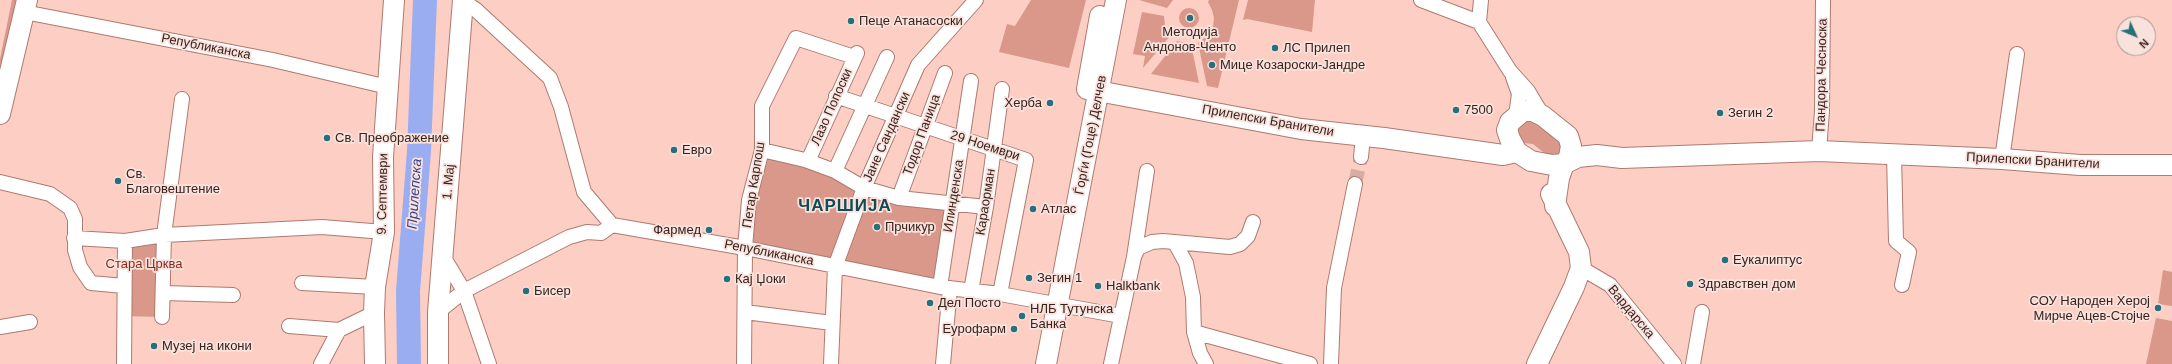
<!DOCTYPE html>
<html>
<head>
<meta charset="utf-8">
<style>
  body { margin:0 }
  #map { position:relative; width:2172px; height:364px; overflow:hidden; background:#fdcec4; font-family:Helvetica,sans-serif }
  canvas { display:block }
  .north { position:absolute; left:2116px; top:16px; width:40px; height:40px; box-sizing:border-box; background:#fae2dc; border:1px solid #ac9590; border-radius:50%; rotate:134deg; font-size:11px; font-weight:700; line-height:16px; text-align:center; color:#38221e }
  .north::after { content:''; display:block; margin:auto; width:14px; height:18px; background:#286f7c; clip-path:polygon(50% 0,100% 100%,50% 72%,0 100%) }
</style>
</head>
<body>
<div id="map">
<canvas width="2172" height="364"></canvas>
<div class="north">N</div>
</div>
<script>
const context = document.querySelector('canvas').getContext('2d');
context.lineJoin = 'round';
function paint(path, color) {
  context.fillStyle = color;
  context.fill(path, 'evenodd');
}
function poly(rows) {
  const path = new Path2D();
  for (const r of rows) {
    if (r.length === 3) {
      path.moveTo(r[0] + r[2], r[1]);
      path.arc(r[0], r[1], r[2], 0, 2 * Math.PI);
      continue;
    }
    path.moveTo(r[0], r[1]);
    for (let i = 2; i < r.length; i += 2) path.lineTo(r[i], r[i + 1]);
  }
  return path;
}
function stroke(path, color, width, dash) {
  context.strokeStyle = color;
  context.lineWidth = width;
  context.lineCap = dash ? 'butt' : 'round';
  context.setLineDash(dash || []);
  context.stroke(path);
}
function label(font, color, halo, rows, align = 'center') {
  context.font = font + ' Helvetica,sans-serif';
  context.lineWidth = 3.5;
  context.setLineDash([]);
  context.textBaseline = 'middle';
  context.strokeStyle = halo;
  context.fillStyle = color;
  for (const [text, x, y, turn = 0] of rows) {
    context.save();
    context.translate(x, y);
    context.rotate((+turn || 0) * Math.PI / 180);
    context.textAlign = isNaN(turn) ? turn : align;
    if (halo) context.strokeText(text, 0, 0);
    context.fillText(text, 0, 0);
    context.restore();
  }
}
const green = poly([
  [12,0,27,0,0,73,0,59],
  [1031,0,1086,0,1069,68,999,52,1007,24,1015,26],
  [1139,0,1173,0,1167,8],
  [1209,0,1239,0,1218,88,1207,86,1198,43,1207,36,1213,27,1214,18,1212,10,1208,2],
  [1248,0,1315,0,1312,32,1247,19,1243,20],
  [1189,18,10],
  [1142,12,1164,16,1165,27,1170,36,1143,68,1145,56,1133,54],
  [1177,41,1191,44,1199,83,1151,74],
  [1533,119,1550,135,1561,140,1561,150,1557,155,1548,156,1533,144,1523,143,1519,138,1517,129,1524,120],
  [762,150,864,188,952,205,940,287,745,248],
  [164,235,162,317,123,316,125,241],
  [2163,270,2172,272,2172,306,2158,304],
  [2156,318,2172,321,2172,364,2146,364]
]);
const river = poly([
  [409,364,408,291,419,151,425,0]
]);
const streetTunnel = poly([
  [1355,184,1361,157]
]);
const street = poly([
  [1421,0,1479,22,1510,71,1528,91,1543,116],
  [463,1,475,9,550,78,561,107,584,192,612,225],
  [24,12,273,60,388,87],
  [1479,22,1481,0],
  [1513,77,1519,94,1516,116],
  [836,96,1026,160,1000,294],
  [762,150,805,160,835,171,864,188,899,198,986,207],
  [1819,151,1822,111,1823,0],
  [1894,154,1896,241,1909,252,1902,285],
  [1361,157,1363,136],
  [2002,159,2017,54],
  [808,161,857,53],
  [835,171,887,57],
  [0,182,50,194,70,208,75,219,75,250,80,267,91,283,124,286],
  [899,198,945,73],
  [74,238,125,241,164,235,322,227,384,232],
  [1175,243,1186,263,1193,297,1194,332,1200,353,1206,364],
  [443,256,464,291,489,364],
  [1134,257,1138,248,1152,242,1163,241,1230,247,1240,244,1248,236,1253,222],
  [1581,268,1610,285,1674,364],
  [302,283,375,287],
  [940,287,971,81],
  [971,291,986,207,1002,89],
  [163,293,233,295],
  [438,312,464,291,569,237,587,232,601,233,612,225,745,248,940,287,1000,294,1121,316],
  [745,312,832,323],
  [162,317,164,235,182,99],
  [289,326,339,330],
  [0,327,30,322],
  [1194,332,1310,364],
  [124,364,125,241],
  [321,364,339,330,374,313],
  [744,364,745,248,749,200,762,150,762,106,796,38,854,57],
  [831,364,835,267,864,188,918,65,976,0],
  [943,364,950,288],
  [1111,364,1134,257,1147,171],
  [1331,364,1334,288,1355,184],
  [1693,364,1702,312]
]);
const secondary = poly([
  [1087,89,1301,129,1384,138,1503,155,1517,152],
  [1087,89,1100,16],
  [0,114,27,0],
  [1555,206,1559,178,1564,164,1569,157,1571,146,1568,136,1543,116,1533,111,1523,111,1510,122,1507,130,1510,139,1517,152,1531,161,1552,165,1564,164,1578,157,1597,155,1622,158,1819,151,2002,159,2080,165,2172,165],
  [375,364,374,313,375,287,384,232,383,157,394,0],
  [438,364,438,312,463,0],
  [1046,364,1116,0],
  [1537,364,1574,287,1581,268,1579,252,1551,194]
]);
const markers = [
  [1190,18,4,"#286f7c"],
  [851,21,4,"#286f7c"],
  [1275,48,4,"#286f7c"],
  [1212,65,4,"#286f7c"],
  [1050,103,4,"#286f7c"],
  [1456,110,4,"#286f7c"],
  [1720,113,4,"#286f7c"],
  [327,138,4,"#286f7c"],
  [674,150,4,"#286f7c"],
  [118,181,4,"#286f7c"],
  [1033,209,4,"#286f7c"],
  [877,227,4,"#286f7c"],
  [709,230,4,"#286f7c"],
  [1725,260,4,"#286f7c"],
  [1029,278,4,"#286f7c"],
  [727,279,4,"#286f7c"],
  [1690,284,4,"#286f7c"],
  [1098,286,4,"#286f7c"],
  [526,291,4,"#286f7c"],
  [930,303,4,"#286f7c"],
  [2158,308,4,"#286f7c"],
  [1022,316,4,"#286f7c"],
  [1014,329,4,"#286f7c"],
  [154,346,4,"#286f7c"]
];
const poiNames = [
  ["Пеце Атанасоски",859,21],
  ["Методија",1190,32,"center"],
  ["Андонов-Ченто",1190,47,"center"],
  ["ЛС Прилеп",1283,48],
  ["Мице Козароски-Јандре",1220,65],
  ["Херба",1042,103,"right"],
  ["7500",1464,110],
  ["Зегин 2",1728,113],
  ["Св. Преображение",335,138],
  ["Евро",682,150],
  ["Св.",126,174],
  ["Благовештение",126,189],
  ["Атлас",1041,209],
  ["Прчикур",885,227],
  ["Фармед",701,230,"right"],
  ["Еукалиптус",1733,260],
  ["Зегин 1",1037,278],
  ["Кај Џоки",735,279],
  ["Здравствен дом",1698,284],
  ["Halkbank",1106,286],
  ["Бисер",534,291],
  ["СОУ Народен Херој",2150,301,"right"],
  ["Мирче Ацев-Стојче",2150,316,"right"],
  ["Дел Посто",938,303],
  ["НЛБ Тутунска",1030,309],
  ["Банка",1030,324],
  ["Еурофарм",1006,329,"right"],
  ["Музеј на икони",162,346]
];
const streetNames = [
  ["Републиканска",206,47,11],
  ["Пандора Чесноска",1822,75,-89],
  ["Лазо Попоски",832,107,-66],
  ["Прилепски Бранители",1268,121,10],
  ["Тодор Паница",922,135,-70],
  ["Ѓорѓи (Гоце) Делчев",1091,135,-79],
  ["Јане Сандански",887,137,-66],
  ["29 Ноември",985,146,18],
  ["Прилепски Бранители",2033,161,3],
  ["1. Мај",449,182,-85],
  ["Петар Карпош",754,185,-81],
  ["9. Септември",383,194,-89],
  ["Илинденска",954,196,-81],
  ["Караорман",986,202,-81],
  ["Републиканска",769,253,11],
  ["Вардарска",1631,312,50]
];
const parkNames = [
  ["Стара Црква",144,264]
];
const waterNames = [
  ["Прилепска",415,194,-86]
];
const districtNames = [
  ["ЧАРШИЈА",845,206]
];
paint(green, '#d9988a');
stroke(river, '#9badf1', 24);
stroke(streetTunnel, '#d6aca3', 14, [14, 7]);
stroke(street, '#ae7a6f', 16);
stroke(secondary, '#ae7a6f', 22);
stroke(street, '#fff', 14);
stroke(secondary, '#fff', 20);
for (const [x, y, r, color] of markers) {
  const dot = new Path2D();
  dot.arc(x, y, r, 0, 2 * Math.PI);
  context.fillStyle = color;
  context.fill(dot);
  stroke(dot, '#fae2dc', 1.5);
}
label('13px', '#38221e', '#fae2dc', poiNames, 'left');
label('13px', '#38221e', '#fae2dc', streetNames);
label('13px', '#872a1b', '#fae2dc', parkNames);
label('italic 14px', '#323f8d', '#fae2dc', waterNames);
context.letterSpacing = '1px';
label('bold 17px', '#104b56', '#fae2dc', districtNames);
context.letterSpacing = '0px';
</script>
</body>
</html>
